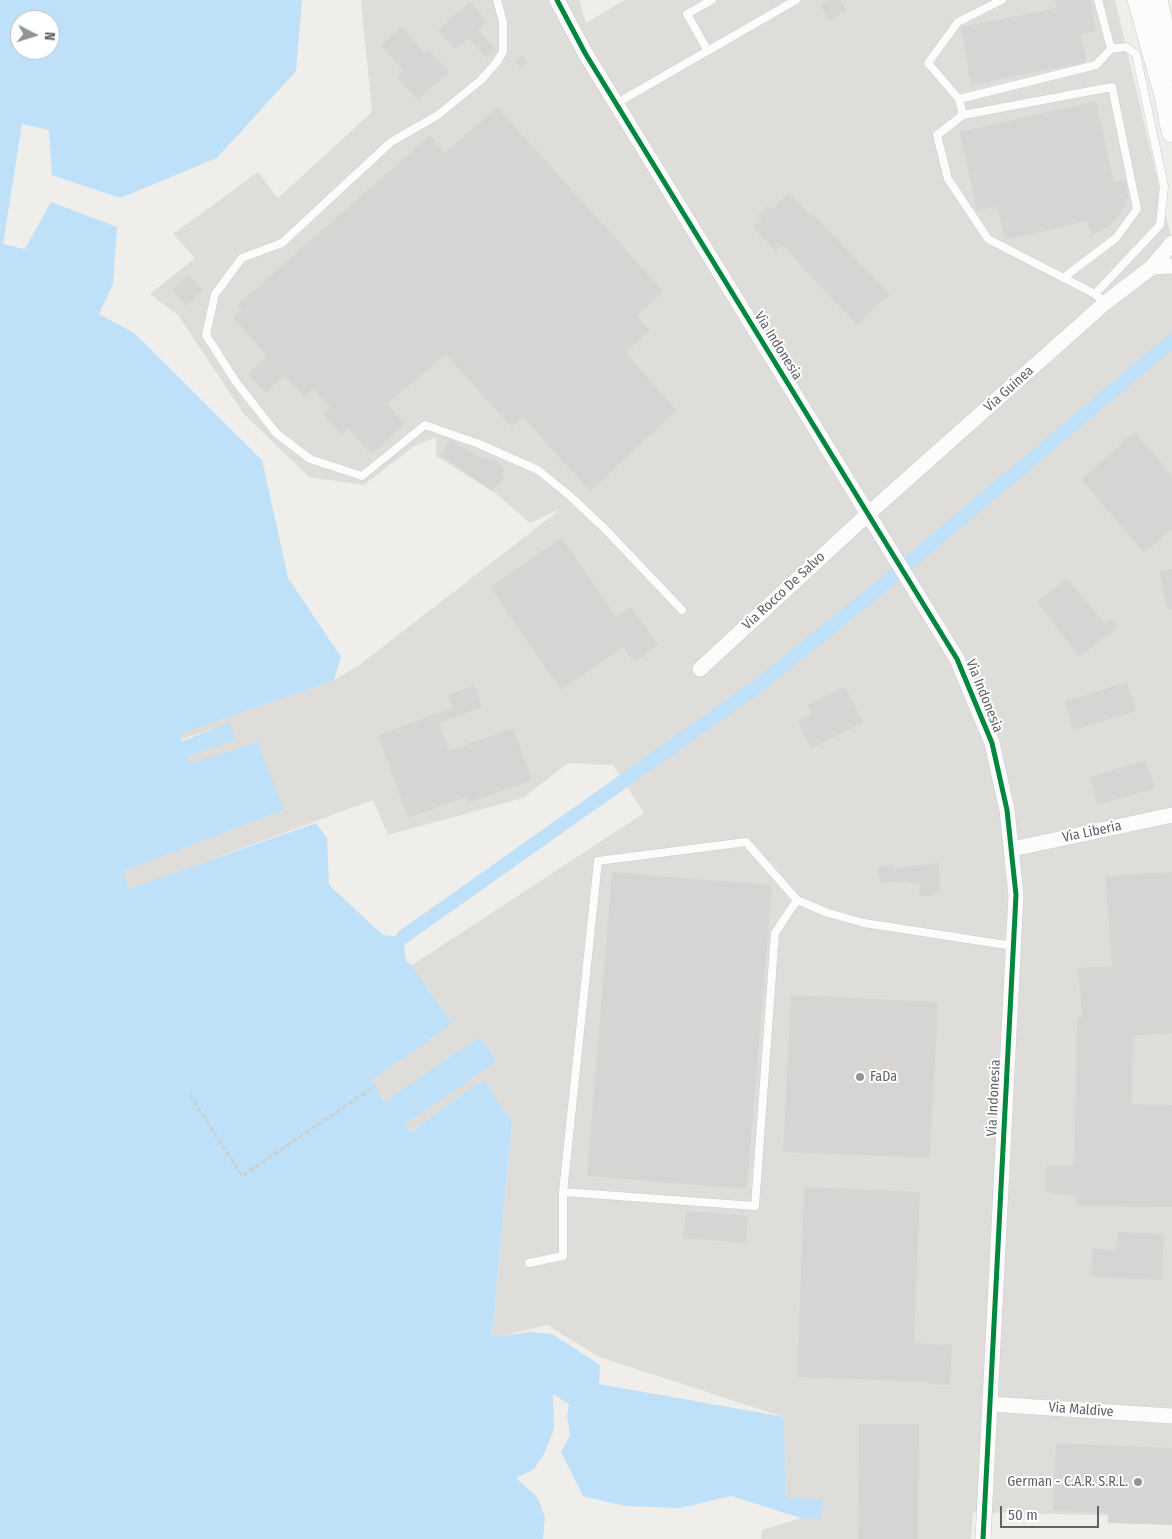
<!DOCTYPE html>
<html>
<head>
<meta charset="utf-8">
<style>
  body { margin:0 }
  #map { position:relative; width:1172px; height:1539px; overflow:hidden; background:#efeeea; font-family:"Fira Sans Condensed",sans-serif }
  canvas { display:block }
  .north { position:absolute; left:10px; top:10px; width:50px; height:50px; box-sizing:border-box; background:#fff; border:1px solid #bfc1c3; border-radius:50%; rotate:95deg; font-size:14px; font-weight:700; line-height:20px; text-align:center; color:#5f6368 }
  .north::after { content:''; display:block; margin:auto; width:18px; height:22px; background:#919496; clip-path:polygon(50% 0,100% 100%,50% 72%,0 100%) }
  .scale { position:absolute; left:1000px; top:1506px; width:99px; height:22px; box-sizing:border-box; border:2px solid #5f6368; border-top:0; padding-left:6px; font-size:15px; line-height:18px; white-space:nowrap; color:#5f6368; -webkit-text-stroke:4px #fff; paint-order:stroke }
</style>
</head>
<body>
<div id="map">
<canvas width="1172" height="1539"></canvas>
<div class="north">N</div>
<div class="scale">50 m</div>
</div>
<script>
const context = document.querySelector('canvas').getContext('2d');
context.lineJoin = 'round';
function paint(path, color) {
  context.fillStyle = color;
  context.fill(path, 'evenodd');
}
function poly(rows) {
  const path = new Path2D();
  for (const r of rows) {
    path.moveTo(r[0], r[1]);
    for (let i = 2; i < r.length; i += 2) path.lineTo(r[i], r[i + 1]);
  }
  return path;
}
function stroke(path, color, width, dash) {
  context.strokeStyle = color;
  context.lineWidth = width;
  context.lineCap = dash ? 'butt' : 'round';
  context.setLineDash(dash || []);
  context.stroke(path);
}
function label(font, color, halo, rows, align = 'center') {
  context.font = font + ' "Fira Sans Condensed",sans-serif';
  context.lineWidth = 4;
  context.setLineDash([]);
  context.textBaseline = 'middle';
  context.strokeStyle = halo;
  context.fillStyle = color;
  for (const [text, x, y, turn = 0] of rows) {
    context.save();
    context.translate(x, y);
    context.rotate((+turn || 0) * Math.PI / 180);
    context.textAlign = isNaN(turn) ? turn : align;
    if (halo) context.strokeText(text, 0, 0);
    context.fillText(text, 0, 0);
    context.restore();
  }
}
const industrial = poly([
  [361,0,579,0,586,23,625,0,1115,0,1172,241,1172,1517,973,1512,971,1539,761,1539,762,1530,801,1518,821,1518,786,1498,784,1417,599,1357,547,1325,492,1338,512,1121,483,1081,409,1132,403,1125,497,1061,480,1037,385,1103,371,1080,452,1024,412,965,644,813,613,765,568,763,523,798,388,835,373,800,129,890,122,871,284,810,190,764,187,756,234,740,230,724,181,739,179,734,334,680,358,666,562,508,530,523,494,492,436,456,436,437,413,447,364,485,309,477,244,414,178,315,150,294,195,258,173,234,258,172,278,198,372,112]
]);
const water = poly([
  [0,0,302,0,296,71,217,158,120,198,52,175,49,130,22,124,3,244,25,249,51,202,117,227,113,284,99,314,134,333,262,460,288,578,341,657,334,680,180,734,182,741,230,723,235,740,187,756,190,764,258,742,284,810,123,871,129,889,316,823,327,838,329,885,383,935,403,937,406,961,412,965,452,1024,372,1080,384,1102,480,1037,497,1061,404,1125,410,1132,483,1080,512,1121,492,1337,530,1332,552,1334,600,1365,599,1384,784,1417,786,1498,823,1499,821,1518,801,1518,731,1496,680,1508,625,1506,583,1496,561,1452,570,1435,567,1416,569,1404,553,1394,554,1429,544,1454,534,1469,516,1478,538,1498,545,1517,543,1539,0,1539],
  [20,20,50,20,50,50,20,50]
]);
const canal = poly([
  [403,937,758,686,867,598,1172,341]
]);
const building = poly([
  [828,0,841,0,847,11,829,21,820,5],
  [1055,0,1090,0,1096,31,1081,34,1086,62,971,85,961,27,1056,8],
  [470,2,487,21,478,29,496,50,487,58,469,38,456,49,438,30],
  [401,26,424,52,428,49,449,72,418,100,397,77,403,70,381,45],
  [521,55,528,62,521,68,514,61],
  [1096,101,1114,183,1125,180,1128,196,1120,215,1108,227,1091,235,1088,221,1005,240,997,206,977,211,960,132],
  [497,107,663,291,637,316,650,331,625,352,677,411,590,491,523,417,512,427,446,355,387,404,405,424,371,454,348,428,341,435,323,414,330,408,313,389,304,397,285,376,265,393,248,374,267,356,233,318,242,310,237,305,430,135,445,153],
  [789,192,811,216,813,214,890,294,857,325,782,245,775,251,753,227,762,220,758,216,768,206,772,210],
  [188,275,203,291,186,306,172,290],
  [1135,432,1172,476,1172,529,1144,553,1081,479],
  [450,440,484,459,485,457,497,461,505,470,502,474,505,477,492,491,440,455],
  [562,538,616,617,631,607,658,645,634,662,623,647,561,690,490,587],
  [1172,569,1172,609,1167,609,1160,571],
  [1067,578,1105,624,1112,619,1118,627,1079,657,1037,602],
  [1127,682,1136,711,1073,730,1065,701],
  [474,685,482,707,439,723,449,751,513,728,532,780,468,803,466,797,408,818,378,735,453,708,448,695],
  [845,687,863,722,811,748,798,721,812,714,808,705],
  [1146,760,1155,788,1098,805,1090,777],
  [939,863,940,892,934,892,934,895,920,896,919,883,908,883,908,881,880,883,878,866,893,865,893,868],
  [612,872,772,885,747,1189,587,1176],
  [1172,872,1172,1033,1133,1036,1132,1104,1172,1105,1172,1207,1076,1206,1076,1196,1045,1192,1046,1166,1074,1166,1077,1017,1082,1017,1078,968,1112,966,1105,876],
  [791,995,938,1002,930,1158,783,1152],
  [804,1187,920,1192,914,1343,952,1345,950,1385,928,1384,928,1382,797,1377],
  [686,1211,748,1216,746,1243,683,1238],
  [1118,1232,1164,1234,1162,1280,1091,1277,1092,1248,1116,1251],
  [859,1424,919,1424,918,1539,858,1539],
  [1056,1443,1172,1448,1172,1525,1108,1523,1108,1513,1053,1511]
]);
const path = poly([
  [190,1095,242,1176,375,1086]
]);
const lane = poly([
  [497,0,503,22,503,52,496,63,481,80,438,115,391,142,282,243,242,258,215,294,206,335,236,382,276,433,310,459,362,476,425,425,479,444,538,470,570,496,606,530,682,610],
  [1002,0,958,22,928,63,959,99,1096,65,1111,49,1126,47,1136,54,1164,186,1160,225,1095,294],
  [1098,0,1111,49],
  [708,51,687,14,712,0],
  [959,99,963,115,937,135,948,179,988,239,1095,294,1105,303],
  [617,103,796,0],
  [963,115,1112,87,1137,209,1116,238,1063,278],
  [563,1192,598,861,746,842,797,900,828,913,864,923,1013,946],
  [529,1263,563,1256,563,1192,755,1206,775,933,797,900]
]);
const street = poly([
  [557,0,585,53,957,659,992,743,1007,810,1016,895,983,1539],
  [1152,267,1172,266],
  [700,669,868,514,1105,303,1152,267,1172,243],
  [1012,849,1172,815],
  [990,1404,1172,1416]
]);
const secondary = poly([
  [1138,0,1165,96,1172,132],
  [1157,0,1172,70]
]);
const cycleway = poly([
  [557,0,585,53,957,659,992,743,1007,810,1016,895,983,1539]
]);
const markers = [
  [860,1077,5,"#919496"],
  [1138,1482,5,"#919496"]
];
const streetNames = [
  ["Via Indonesia",778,346,58],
  ["Via Guinea",1009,389,-42],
  ["Via Rocco De Salvo",784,591,-43],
  ["Via Indonesia",984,696,68],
  ["Via Liberia",1092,832,-12],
  ["Via Indonesia",994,1098,-87],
  ["Via Maldive",1081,1410,4]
];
const poiNames = [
  ["FaDa",870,1077],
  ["German - C.A.R. S.R.L.",1128,1482,"right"]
];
paint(industrial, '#dfddda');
paint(water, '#bfe0f9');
stroke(canal, '#bfe0f9', 14);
paint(building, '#d6d5d3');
stroke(lane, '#cbcccc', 9);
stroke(street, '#cbcccc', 16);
stroke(secondary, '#cacacb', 22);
stroke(path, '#cacfcc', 2.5, [5, 2.5]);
stroke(lane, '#fdfcfc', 8);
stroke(street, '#fdfcfc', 15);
stroke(secondary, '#fdfcfc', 21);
stroke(cycleway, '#00873e', 5);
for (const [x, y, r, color] of markers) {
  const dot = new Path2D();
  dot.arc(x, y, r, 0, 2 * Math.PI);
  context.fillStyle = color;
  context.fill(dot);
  stroke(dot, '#fff', 2);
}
label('14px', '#5f6368', '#fff', streetNames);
label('14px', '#5f6368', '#fff', poiNames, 'left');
</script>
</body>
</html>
